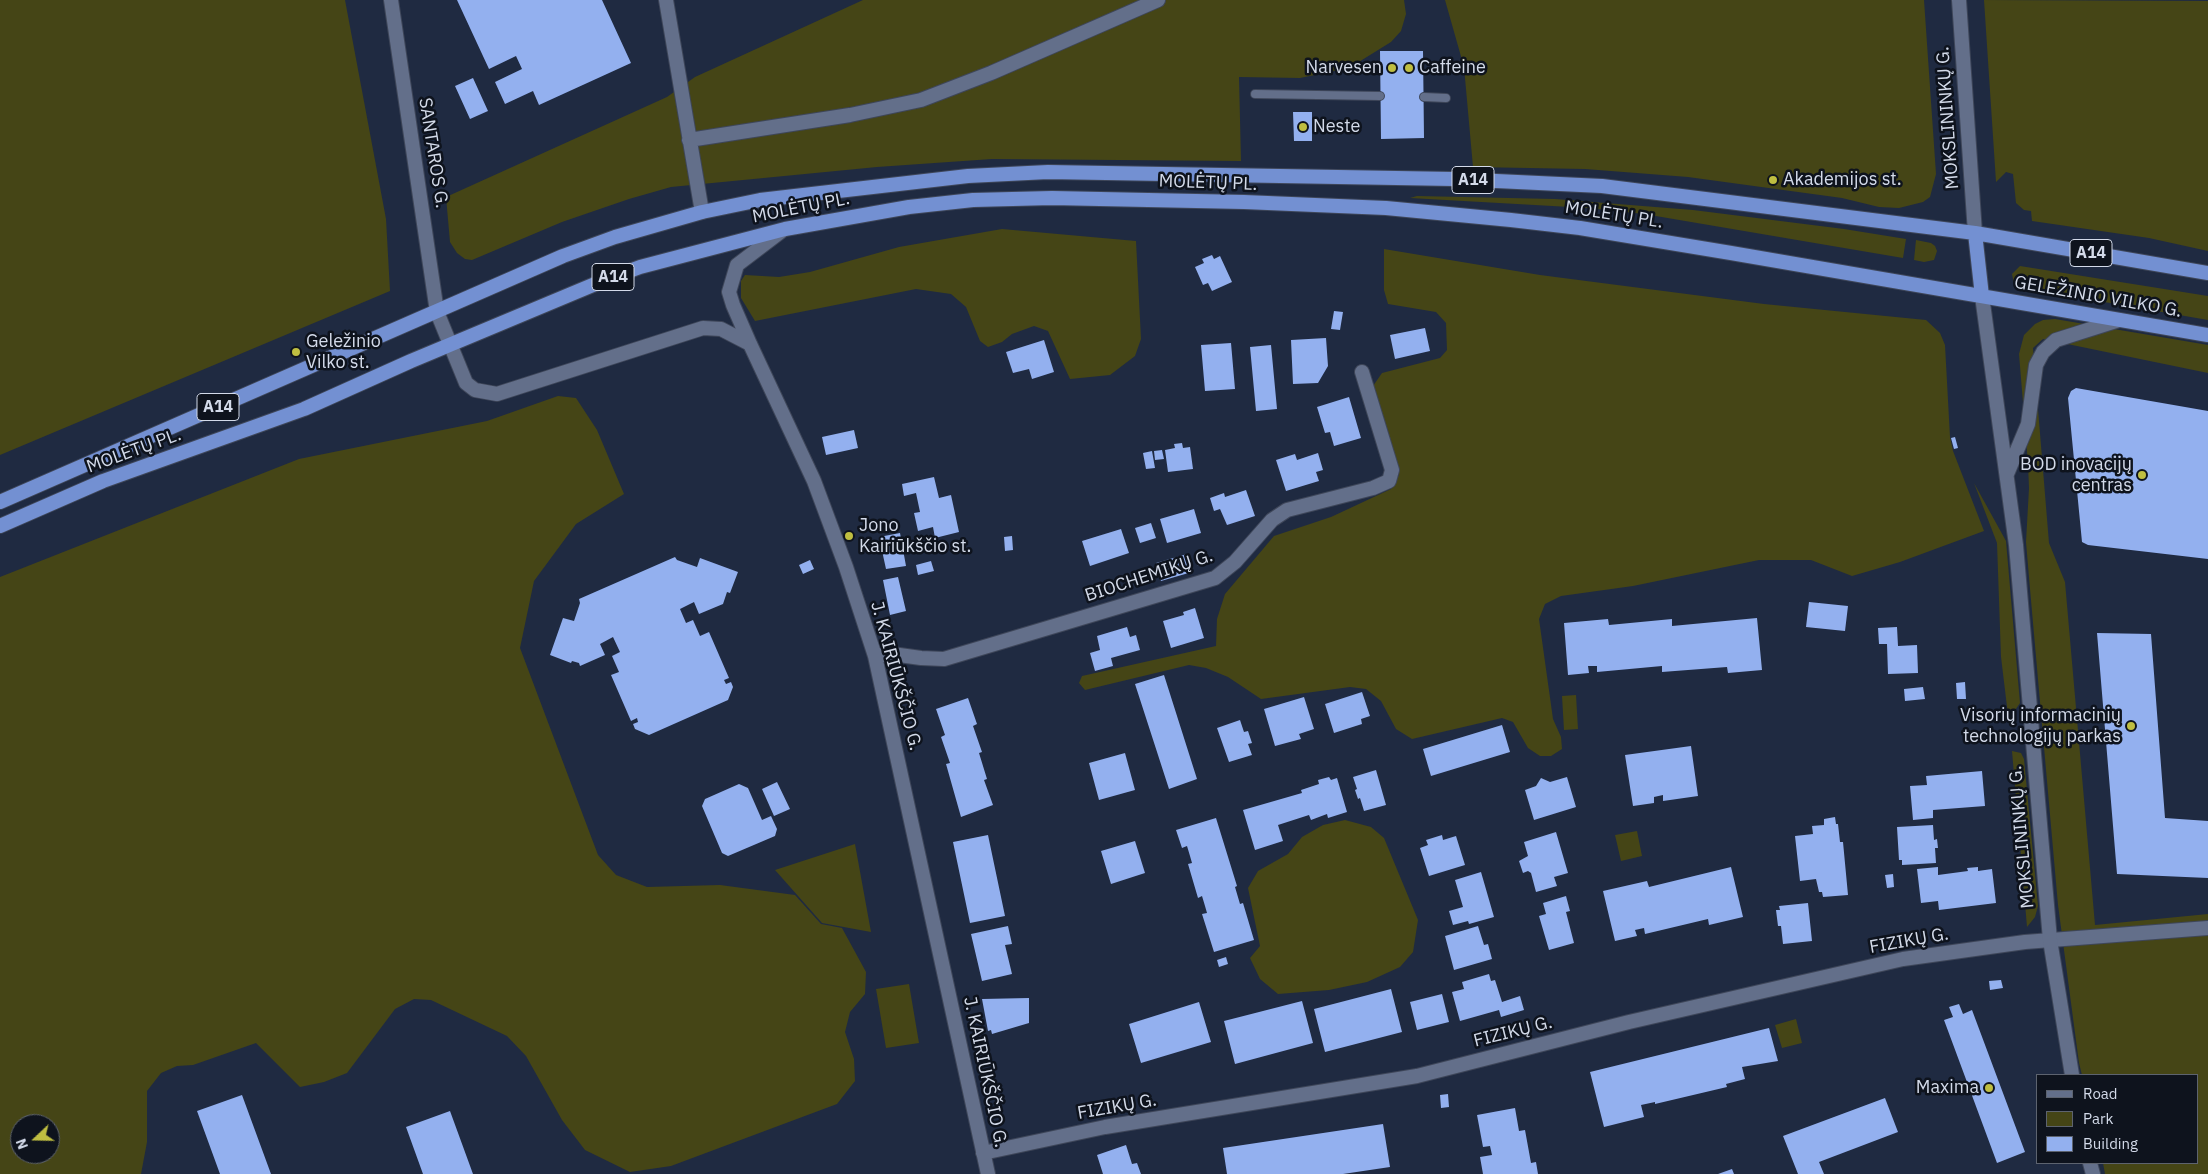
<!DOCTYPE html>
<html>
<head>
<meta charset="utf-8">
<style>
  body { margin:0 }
  #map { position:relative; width:2208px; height:1174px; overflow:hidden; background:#1f2a41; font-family:"IBM Plex Sans",sans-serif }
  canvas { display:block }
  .legend { position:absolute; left:2036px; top:1074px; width:162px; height:90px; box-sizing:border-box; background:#0e131d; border:1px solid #5d636f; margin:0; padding:6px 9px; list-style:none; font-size:15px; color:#d3dae9 }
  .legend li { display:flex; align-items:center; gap:10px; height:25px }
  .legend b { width:25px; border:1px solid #5d636f }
  .north { position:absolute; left:10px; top:1114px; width:50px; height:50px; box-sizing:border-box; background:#0e131d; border:1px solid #5d636f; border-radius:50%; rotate:249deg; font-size:14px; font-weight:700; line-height:20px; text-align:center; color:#d3dae9 }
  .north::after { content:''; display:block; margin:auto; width:18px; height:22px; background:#bfbe41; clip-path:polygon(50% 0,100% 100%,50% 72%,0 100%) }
</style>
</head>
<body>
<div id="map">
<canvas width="2208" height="1174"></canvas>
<ul class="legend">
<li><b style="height:6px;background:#636f8a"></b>Road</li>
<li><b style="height:14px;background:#454516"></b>Park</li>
<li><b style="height:14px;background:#93b0ef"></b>Building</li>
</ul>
<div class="north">N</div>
</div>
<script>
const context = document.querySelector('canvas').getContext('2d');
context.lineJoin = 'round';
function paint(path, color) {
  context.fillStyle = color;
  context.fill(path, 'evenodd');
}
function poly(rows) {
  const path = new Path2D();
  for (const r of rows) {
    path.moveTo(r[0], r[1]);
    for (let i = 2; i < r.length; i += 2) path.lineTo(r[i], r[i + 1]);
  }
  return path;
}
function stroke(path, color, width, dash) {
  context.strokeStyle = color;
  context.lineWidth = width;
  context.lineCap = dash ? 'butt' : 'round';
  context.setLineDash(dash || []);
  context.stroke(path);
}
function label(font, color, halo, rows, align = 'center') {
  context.font = font + ' "IBM Plex Sans",sans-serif';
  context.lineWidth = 5;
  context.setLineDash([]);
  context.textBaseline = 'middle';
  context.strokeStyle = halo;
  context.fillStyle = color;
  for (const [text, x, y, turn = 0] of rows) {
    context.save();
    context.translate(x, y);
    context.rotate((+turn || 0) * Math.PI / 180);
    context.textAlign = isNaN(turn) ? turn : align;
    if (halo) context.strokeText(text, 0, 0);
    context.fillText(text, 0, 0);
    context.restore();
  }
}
const green = poly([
  [0,0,345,0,386,219,390,291,0,455],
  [863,0,1404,0,1406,14,1401,31,1391,42,1349,68,1300,78,1239,77,1241,161,992,159,877,167,671,187,629,199,562,222,472,260,465,259,457,253,450,242,446,197,667,97,695,77],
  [1445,0,1924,0,1936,174,1930,197,1923,202,1899,208,1879,207,1842,198,1688,177,1585,169,1473,167,1464,67],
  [1984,0,2208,1,2208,251,2149,238,2032,221,2031,211,2024,210,2016,203,2013,174,2006,172,1996,182],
  [1417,196,1555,199,1693,210,1844,229,1906,239,1903,258,1644,214,1588,208,1410,198],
  [1002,229,1136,241,1141,339,1135,356,1110,375,1070,379,1048,331,1034,326,1012,334,1002,342,988,347,980,341,966,307,951,294,916,289,755,321,741,298,741,281,745,275,779,277,810,272,899,247],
  [1916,240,1931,243,1935,246,1937,251,1934,260,1924,262,1914,260],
  [1384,249,1540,275,1764,304,1926,320,1940,333,1945,345,1950,437,1953,451,1984,531,1900,562,1852,576,1811,560,1759,560,1633,586,1561,596,1545,604,1539,619,1553,719,1561,737,1562,749,1551,756,1540,756,1528,748,1513,722,1502,718,1412,739,1396,729,1381,701,1366,689,1350,687,1261,699,1228,677,1206,668,1189,665,1085,690,1079,683,1082,676,1216,646,1217,619,1225,594,1274,536,1331,517,1391,489,1399,475,1387,428,1373,386,1382,373,1440,358,1447,350,1446,323,1436,312,1388,304,1384,290],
  [2020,266,2208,296,2208,320,2018,287,2014,284,2012,274],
  [2055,319,2208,345,2208,373,2043,339,2033,348,2049,543,2065,582,2095,925,2208,914,2208,1174,2105,1174,2103,1163,2197,1163,2197,1075,2082,1075,2079,1063,2058,905,2030,589,2026,542,2029,488,2028,464,2019,354,2024,335,2035,324,2043,320],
  [558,396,576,398,597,430,624,494,576,524,534,581,520,648,598,855,616,875,647,887,720,885,795,895,821,924,842,928,866,972,865,994,850,1012,845,1032,854,1059,855,1081,837,1104,671,1166,630,1172,585,1150,562,1120,526,1056,507,1036,431,1000,414,999,395,1009,347,1073,324,1082,300,1087,256,1043,193,1065,177,1066,161,1073,147,1091,147,1142,141,1174,0,1174,0,577,299,459,487,421],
  [20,1124,50,1124,50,1154,20,1154],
  [1974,483,2006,541,2020,703,2013,713,2008,715,2001,657,1997,543],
  [1576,695,1578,729,1564,730,1562,696],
  [2012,751,2021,753,2024,759,2038,906,2035,917,2027,927],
  [1345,820,1371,827,1384,838,1418,920,1413,952,1400,967,1367,982,1329,990,1278,994,1260,979,1250,958,1260,946,1248,888,1258,871,1288,854,1302,837,1323,825],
  [1637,831,1642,856,1621,861,1615,835],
  [855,844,871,932,822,923,775,870],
  [909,984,919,1043,886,1048,876,989],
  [1796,1019,1802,1043,1782,1048,1775,1025]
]);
const building = poly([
  [457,0,602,0,631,63,539,105,533,91,505,104,495,82,522,69,516,56,489,69],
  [1380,51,1423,51,1424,138,1381,139],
  [473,78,488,111,470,119,455,86],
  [1293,112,1312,112,1312,141,1294,141],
  [1212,255,1214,259,1220,256,1232,282,1212,291,1208,283,1203,285,1195,267,1204,263,1202,259],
  [1334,311,1343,312,1340,330,1331,329],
  [1425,328,1430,351,1395,359,1390,335],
  [1326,338,1328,366,1318,383,1293,384,1291,340],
  [1044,340,1054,372,1032,379,1029,369,1013,373,1006,352],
  [1231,343,1235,389,1205,391,1201,345],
  [1271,345,1277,409,1256,411,1250,347],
  [2076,388,2208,411,2208,559,2088,545,2082,542,2068,398,2071,391],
  [1349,397,1361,438,1334,446,1330,432,1325,433,1317,407],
  [854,430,858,448,826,455,822,437],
  [1955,437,1958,448,1954,449,1951,438],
  [1182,443,1183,448,1190,447,1193,469,1168,472,1165,450,1175,448,1174,444],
  [1162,450,1164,459,1155,460,1154,451],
  [1152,451,1155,468,1146,469,1143,453],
  [1318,453,1323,470,1316,472,1319,481,1286,491,1276,460,1295,454,1297,460],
  [934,477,939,498,951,495,959,532,935,538,933,527,918,531,914,513,920,512,916,493,904,496,902,484],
  [1246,490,1255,516,1227,525,1220,509,1214,511,1210,498,1224,493,1225,497],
  [1194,509,1201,533,1167,543,1160,519],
  [1151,523,1156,538,1140,543,1135,528],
  [1121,529,1129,553,1090,566,1082,541],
  [900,533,906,566,886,569,879,537],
  [1012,536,1013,550,1005,551,1004,537],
  [1205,550,1209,562,1198,566,1194,554],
  [1187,554,1192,572,1161,581,1156,563],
  [675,557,677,560,697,567,700,558,738,572,730,593,727,592,723,604,699,614,694,602,680,609,686,623,693,620,700,636,709,632,729,678,724,680,726,684,731,682,733,687,728,700,649,735,635,729,633,724,638,722,637,718,631,721,611,675,619,672,612,656,620,652,613,637,600,644,605,655,580,666,579,663,572,661,571,663,550,655,563,618,574,621,580,603,579,599],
  [810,560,814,569,803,574,799,565],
  [931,561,934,571,918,575,916,565],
  [898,577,906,611,890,615,883,580],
  [1809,602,1848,606,1845,631,1806,627],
  [1195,608,1204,638,1171,648,1163,621,1184,615,1183,612],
  [1757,618,1762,670,1728,673,1727,667,1662,672,1662,666,1597,672,1597,666,1588,666,1589,673,1568,675,1564,623,1608,619,1609,625,1672,619,1672,626],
  [1127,627,1130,637,1136,635,1140,650,1111,658,1113,666,1095,671,1090,653,1100,650,1097,636],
  [1897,627,1898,646,1917,645,1918,673,1888,674,1887,644,1879,644,1878,628],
  [2097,633,2151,634,2165,818,2208,821,2208,878,2117,874],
  [1164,675,1197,779,1169,789,1135,684],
  [1965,682,1966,699,1957,699,1956,683],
  [1923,687,1925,699,1905,701,1904,689],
  [1362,692,1370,716,1361,719,1362,724,1334,733,1325,704],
  [1304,697,1314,729,1299,734,1301,739,1275,746,1264,709],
  [968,698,977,724,973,726,982,752,979,753,987,779,984,780,993,805,961,817,946,764,950,763,941,737,945,735,936,709],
  [1240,720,1244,732,1248,731,1252,743,1248,744,1252,755,1229,762,1217,728],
  [1502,725,1510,752,1431,776,1423,749],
  [1691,746,1698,796,1663,801,1663,795,1654,797,1654,803,1633,806,1625,755],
  [1125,753,1135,790,1099,800,1089,763],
  [1376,770,1386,805,1364,811,1360,798,1358,799,1355,790,1357,789,1353,777],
  [1982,771,1985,806,1933,810,1933,818,1913,820,1910,786,1927,785,1926,776],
  [1329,777,1331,780,1337,778,1347,812,1328,818,1327,814,1311,820,1309,815,1278,825,1283,841,1255,850,1243,810,1302,793,1301,790,1319,784,1318,780],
  [1567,777,1576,807,1534,820,1525,790,1536,786,1541,778,1550,782],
  [777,782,790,809,774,816,762,789],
  [739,784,748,788,762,820,771,816,777,829,775,836,728,856,722,853,702,806,705,799],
  [1835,817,1836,824,1838,824,1840,842,1843,842,1848,895,1823,897,1822,892,1819,892,1816,879,1800,881,1795,836,1813,834,1812,826,1824,825,1824,819],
  [1216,818,1237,886,1235,887,1240,904,1243,903,1254,940,1214,952,1202,914,1207,913,1205,906,1202,896,1198,898,1188,864,1192,863,1190,856,1187,846,1182,848,1176,830],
  [1933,825,1934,840,1937,839,1938,848,1935,848,1936,863,1902,865,1902,860,1899,860,1897,827],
  [1556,832,1568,873,1554,877,1557,886,1536,892,1531,873,1528,871,1523,873,1519,861,1528,856,1524,842],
  [988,835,1005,916,970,923,953,842],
  [1442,835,1443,840,1456,836,1465,865,1429,876,1420,848,1428,845,1426,840],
  [1135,841,1145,873,1111,884,1101,851],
  [1731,867,1743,917,1709,925,1708,919,1645,934,1644,928,1635,930,1637,936,1615,941,1603,891,1647,881,1649,887],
  [1938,867,1938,875,1968,871,1967,868,1978,867,1978,871,1992,869,1996,903,1939,910,1938,901,1921,903,1917,869],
  [1481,872,1494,917,1469,924,1468,921,1453,925,1449,911,1463,907,1455,880],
  [1893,874,1894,887,1887,888,1885,875],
  [1566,896,1570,911,1566,912,1574,943,1549,950,1539,916,1546,914,1543,903],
  [1808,903,1812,941,1783,944,1781,926,1778,926,1776,910,1780,910,1779,906],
  [1008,926,1012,944,1005,945,1012,974,982,981,971,934],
  [1478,926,1484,945,1488,944,1492,959,1454,970,1445,936],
  [1226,957,1228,964,1219,967,1217,960],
  [1489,974,1491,981,1495,980,1502,1002,1520,996,1524,1010,1501,1017,1499,1010,1460,1021,1452,992,1464,989,1462,982],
  [2001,980,2003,988,1990,990,1989,981],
  [1391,989,1402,1032,1325,1052,1314,1009],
  [1442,994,1449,1022,1417,1030,1410,1002],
  [1029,998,1029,1023,992,1034,991,1030,988,1031,982,999],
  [1302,1001,1313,1043,1235,1064,1224,1021],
  [1199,1002,1211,1042,1141,1063,1129,1024],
  [1959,1004,1963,1014,1972,1010,2025,1152,1997,1163,1944,1020,1953,1017,1949,1007],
  [1769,1028,1778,1061,1742,1067,1745,1079,1726,1084,1727,1087,1655,1104,1655,1102,1641,1105,1644,1117,1604,1127,1590,1072],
  [1448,1094,1449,1107,1441,1108,1440,1095],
  [242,1095,271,1174,220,1174,197,1111],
  [1885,1098,1898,1132,1819,1162,1824,1174,1798,1174,1783,1136],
  [1515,1108,1519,1131,1525,1130,1531,1163,1536,1162,1538,1174,1483,1174,1480,1157,1492,1155,1490,1146,1483,1147,1477,1115],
  [450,1111,473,1174,423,1174,406,1127],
  [1383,1124,1390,1167,1343,1174,1227,1174,1223,1148],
  [1126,1145,1132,1164,1137,1163,1141,1174,1103,1174,1097,1155],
  [1732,1169,1734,1174,1718,1174]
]);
const service = poly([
  [1255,94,1380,96],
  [1424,97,1446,98]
]);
const minor = poly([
  [391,0,437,312,466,383,475,390,497,394,703,328,721,329,750,344],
  [666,0,702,212],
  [689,140,850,115,921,100,991,73,1158,0],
  [783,230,737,265,729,292,733,305,750,344,814,481,846,567,875,656,988,1174],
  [875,656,892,654,921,658,944,659,1215,578,1235,562,1272,520,1287,510,1373,488,1389,481,1392,470,1362,372],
  [983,1153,1105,1127,1417,1076,1629,1022,1903,959,2025,942,2208,928]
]);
const tertiary = poly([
  [1982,296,2016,545,2050,940,2072,1075],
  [2007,474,2028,424,2036,365,2043,352,2056,340,2119,320],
  [2090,1163,2093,1174]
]);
const secondary = poly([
  [1959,0,1975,233]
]);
const trunk = poly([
  [1975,233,1982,296],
  [0,502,563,256,615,237,702,212,760,200,968,176,1048,172,1454,179,1602,186,1975,233,2208,273],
  [0,526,103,481,304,409,411,361,600,282,640,267,785,229,909,207,973,200,1052,198,1244,202,1386,208,1511,220,1580,228,1731,253,2208,335]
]);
const markers = [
  [1392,68,5,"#bfbe41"],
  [1409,68,5,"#bfbe41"],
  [1303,127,5,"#bfbe41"],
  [1773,180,5,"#bfbe41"],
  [296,352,5,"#bfbe41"],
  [2142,475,5,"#bfbe41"],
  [849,536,5,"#bfbe41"],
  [2131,726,5,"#bfbe41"],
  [1989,1088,5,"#bfbe41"]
];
const shields = [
  [1473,180,42],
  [2091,253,42],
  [613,277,42],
  [218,407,42]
];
const shieldNames = [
  ["A14",1473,180],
  ["A14",2091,253],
  ["A14",613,277],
  ["A14",218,407]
];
const poiNames = [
  ["Narvesen",1382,68,"right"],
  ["Caffeine",1419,68],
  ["Neste",1313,127],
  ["Akademijos st.",1783,180],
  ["Geležinio",306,342],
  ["Vilko st.",306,363],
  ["BOD inovacijų",2132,465,"right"],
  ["centras",2132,486,"right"],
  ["Jono",859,526],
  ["Kairiūkščio st.",859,547],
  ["Visorių informacinių",2121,716,"right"],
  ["technologijų parkas",2121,737,"right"],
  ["Maxima",1979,1088,"right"]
];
const streetNames = [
  ["MOKSLININKŲ G.",1948,118,-94],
  ["SANTAROS G.",433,153,81],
  ["MOLĖTŲ PL.",1208,183,2],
  ["MOLĖTŲ PL.",801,208,-11],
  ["MOLĖTŲ PL.",1614,215,9],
  ["GELEŽINIO VILKO G.",2098,297,10],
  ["MOLĖTŲ PL.",134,451,-20],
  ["BIOCHEMIKŲ G.",1149,576,-18],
  ["J. KAIRIŪKŠČIO G.",896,676,75],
  ["MOKSLININKŲ G.",2022,837,-95],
  ["FIZIKŲ G.",1909,941,-10],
  ["FIZIKŲ G.",1513,1032,-14],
  ["J. KAIRIŪKŠČIO G.",985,1072,78],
  ["FIZIKŲ G.",1117,1107,-10]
];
paint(green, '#454516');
paint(building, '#93b0ef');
stroke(service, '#3e4659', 10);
stroke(minor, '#3e4659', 16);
stroke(tertiary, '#3e4659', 16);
stroke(secondary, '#3e4659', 16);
stroke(trunk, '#3e4659', 16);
stroke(service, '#636f8a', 8);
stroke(minor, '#636f8a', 14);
stroke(tertiary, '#636f8a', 14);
stroke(secondary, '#636f8a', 14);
stroke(trunk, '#7390d2', 14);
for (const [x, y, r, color] of markers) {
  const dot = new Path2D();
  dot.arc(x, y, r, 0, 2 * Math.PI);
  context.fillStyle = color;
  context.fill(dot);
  stroke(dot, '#0e131d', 2);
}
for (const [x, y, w] of shields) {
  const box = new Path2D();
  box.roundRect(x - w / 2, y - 13.5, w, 27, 4);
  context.fillStyle = '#0e131d';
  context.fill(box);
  stroke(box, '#d3dae9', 1);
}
label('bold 16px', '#d3dae9', null, shieldNames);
label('18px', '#d3dae9', '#0e131d', poiNames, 'left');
label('18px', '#d3dae9', '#0e131d', streetNames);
</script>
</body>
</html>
